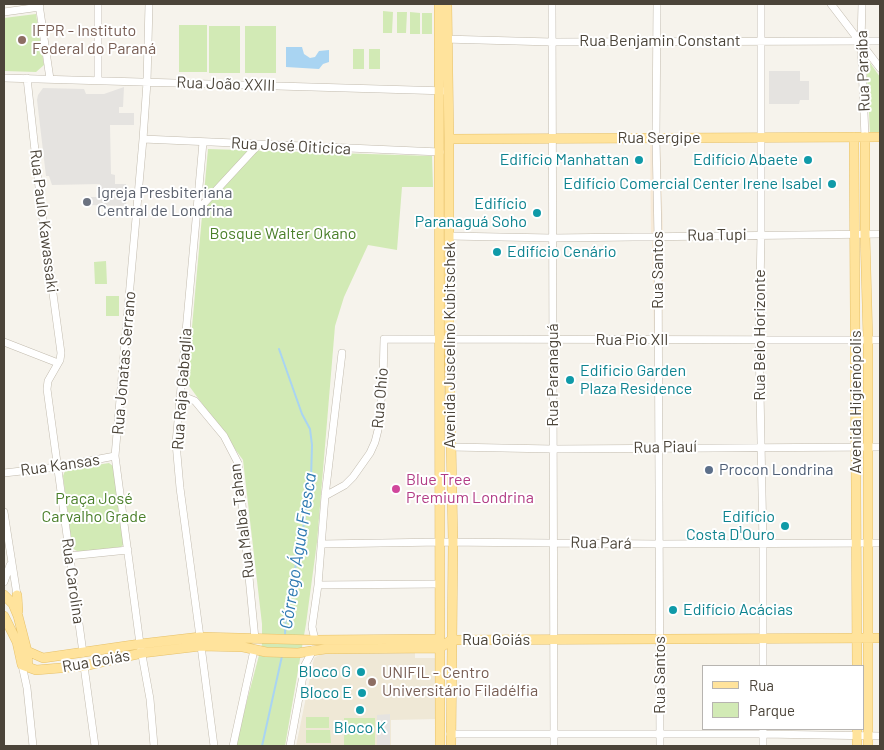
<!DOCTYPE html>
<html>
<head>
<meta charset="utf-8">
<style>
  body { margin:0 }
  #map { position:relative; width:884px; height:750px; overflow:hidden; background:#f6f3ec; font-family:Barlow,sans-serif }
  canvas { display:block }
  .frame { position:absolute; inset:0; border:5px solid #4b4439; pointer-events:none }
  .legend { position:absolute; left:702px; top:665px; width:162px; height:65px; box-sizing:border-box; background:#fff; border:1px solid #b7b4b0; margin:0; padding:6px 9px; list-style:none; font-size:15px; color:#4b4439 }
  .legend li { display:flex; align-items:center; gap:10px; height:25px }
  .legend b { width:25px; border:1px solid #b7b4b0 }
</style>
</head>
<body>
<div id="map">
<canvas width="884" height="750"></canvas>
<div class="frame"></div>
<ul class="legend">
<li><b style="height:6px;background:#ffe39c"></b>Rua</li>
<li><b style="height:14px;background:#d2eab5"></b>Parque</li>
</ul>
</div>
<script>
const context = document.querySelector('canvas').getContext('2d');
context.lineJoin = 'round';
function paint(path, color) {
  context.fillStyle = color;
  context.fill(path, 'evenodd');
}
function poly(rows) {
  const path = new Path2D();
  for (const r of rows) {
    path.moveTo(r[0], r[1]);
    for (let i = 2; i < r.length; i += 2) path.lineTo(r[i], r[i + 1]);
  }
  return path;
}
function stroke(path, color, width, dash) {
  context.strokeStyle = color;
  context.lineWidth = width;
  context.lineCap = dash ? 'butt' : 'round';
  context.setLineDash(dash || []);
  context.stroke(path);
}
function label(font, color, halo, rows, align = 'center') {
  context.font = font + ' Barlow,sans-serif';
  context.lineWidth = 4;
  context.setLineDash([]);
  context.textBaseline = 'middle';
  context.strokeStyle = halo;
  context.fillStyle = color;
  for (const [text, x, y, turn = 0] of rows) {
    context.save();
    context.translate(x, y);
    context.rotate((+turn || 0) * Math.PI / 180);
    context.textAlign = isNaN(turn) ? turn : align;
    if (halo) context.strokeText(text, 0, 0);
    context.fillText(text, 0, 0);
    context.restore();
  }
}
const commercial = poly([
  [660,140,663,231,651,233,650,141],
  [652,240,664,240,662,334,654,334]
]);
const education = poly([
  [415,650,415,658,435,658,437,719,391,720,391,746,296,746,314,658,321,654]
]);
const green = poly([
  [383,11,393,12,392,33,383,33],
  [397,12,407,12,406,33,397,33],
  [410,12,420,13,420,34,410,34],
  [422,13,432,13,432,34,422,34],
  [36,14,44,65,36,72,4,71,4,18],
  [179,25,207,25,207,72,179,72],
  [209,26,240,26,240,73,209,73],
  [245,26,276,26,276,73,245,73],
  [353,49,364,49,364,69,353,69],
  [369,49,380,49,380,69,369,69],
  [866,57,880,77,880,132,870,132],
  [208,149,432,156,433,187,402,187,397,250,368,245,344,297,335,326,317,542,306,624,285,746,235,746,262,644,262,624,243,460,187,383],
  [106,261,107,284,95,284,94,262],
  [106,296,119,296,119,316,106,316],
  [109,463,113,466,124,544,121,547,79,552,75,550,72,547,63,476,65,471,72,469],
  [306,717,329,717,329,728,306,728],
  [344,718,375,718,375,746,344,746],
  [306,730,330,730,331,743,306,743]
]);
const parking = poly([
  [769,71,800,71,800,81,809,81,809,100,800,100,799,104,769,104],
  [124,87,123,107,119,107,119,113,134,113,134,125,110,125,111,174,115,175,115,184,126,184,126,206,89,205,89,197,100,197,100,184,52,185,49,176,46,176,37,100,38,95,43,88,84,89,86,94,104,94],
  [390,714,390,746,377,746,377,715]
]);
const water = poly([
  [286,47,302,47,304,54,310,58,315,57,319,51,329,50,329,62,323,64,319,69,286,67]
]);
const stream = poly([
  [279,349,302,414,310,429,312,445,311,479,303,529,298,545,294,580,286,612,285,635],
  [262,746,282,656]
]);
const minor = poly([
  [39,4,50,79],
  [149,4,147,82,143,139,115,456,140,644,150,699,154,746],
  [552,4,554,746],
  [657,4,656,138,658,237,660,746],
  [761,4,761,234,759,340,763,544,763,666],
  [831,4,880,68],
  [862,4,861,42,865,137],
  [4,12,40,7],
  [443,39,552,42,880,41],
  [4,78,448,91],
  [27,78,41,205,61,353,60,360,48,381,47,389,83,653],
  [98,80,98,4],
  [143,139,440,152],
  [197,211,258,145],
  [449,236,552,238,880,234],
  [4,342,58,363],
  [180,395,195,401,224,436,238,463,255,639],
  [451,447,553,449,880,447],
  [4,473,57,467,115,456],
  [325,496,345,485,353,477,370,453,375,442,378,430,383,382,384,339,880,340],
  [4,512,17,595,16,598],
  [321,544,441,542,659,544,880,543],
  [69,556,128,550],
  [4,582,10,565],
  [318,585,440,584],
  [200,637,180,488,176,443,203,142],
  [315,640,312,627,318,585,325,496,342,353],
  [201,646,214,746],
  [22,665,27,688,33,746],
  [84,666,95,746],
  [763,729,763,746],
  [450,734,763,734,880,736],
  [233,746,254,650],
  [290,746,305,665,313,650]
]);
const major = poly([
  [439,4,440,746],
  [447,4,449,139,449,339,453,542,451,746],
  [854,137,857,666],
  [865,137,865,234,868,340,868,746],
  [449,139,880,137],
  [4,595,13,604,18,616,27,651,28,667],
  [17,595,18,611],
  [4,616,17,642,22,665,36,670,84,666,142,653,201,646,243,647,266,652,298,653,325,649,440,648,451,640,880,638],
  [27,651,43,658,140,644,200,637,315,640,440,639],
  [857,729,857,746]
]);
const markers = [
  [22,40,5,"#8d6e63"],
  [639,160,5,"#0f9aa8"],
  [808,160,5,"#0f9aa8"],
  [832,184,5,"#0f9aa8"],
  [87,202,5,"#6b7280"],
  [537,213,5,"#0f9aa8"],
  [497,252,5,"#0f9aa8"],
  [570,380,5,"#0f9aa8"],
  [709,470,5,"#5c6f8a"],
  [396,489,5,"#d1479c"],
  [785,526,5,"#0f9aa8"],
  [673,610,5,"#0f9aa8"],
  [361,672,5,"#0f9aa8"],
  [372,682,5,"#8d6e63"],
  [362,693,5,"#0f9aa8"],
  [360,710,5,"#0f9aa8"]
];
const educationNames = [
  ["IFPR - Instituto",32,31],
  ["Federal do Paraná",32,49],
  ["UNIFIL - Centro",382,673],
  ["Universitário Filadélfia",382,691]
];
const streetNames = [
  ["Rua Benjamin Constant",660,41],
  ["Rua Paraíba",863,71,-92],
  ["Rua João XXIII",226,84,2],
  ["Rua Sergipe",659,138],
  ["Rua José Oiticica",291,146,3],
  ["Rua Paulo Kawassaki",44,221,83],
  ["Rua Tupi",717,235,-1],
  ["Rua Santos",658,270,-90],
  ["Rua Belo Horizonte",760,335,-90],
  ["Rua Pio XII",632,340],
  ["Avenida Juscelino Kubitschek",450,345,-90],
  ["Rua Jonatas Serrano",124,363,-85],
  ["Rua Paranaguá",553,375,-90],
  ["Rua Raja Gabaglia",182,389,-86],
  ["Rua Ohio",380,398,-85],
  ["Avenida Higienópolis",856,402,-90],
  ["Rua Piauí",665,447,-1],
  ["Rua Kansas",60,465,-8],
  ["Rua Malba Tahan",242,521,-97],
  ["Rua Pará",601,543,1],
  ["Rua Carolina",73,581,82],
  ["Rua Goiás",496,640],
  ["Rua Goiás",96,661,-10],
  ["Rua Santos",660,675,-90]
];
const cultureNames = [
  ["Edifício Manhattan",629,160],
  ["Edifício Abaete",798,160],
  ["Edifício Comercial Center Irene Isabel",822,184],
  ["Edifício",527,204],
  ["Paranaguá Soho",527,222],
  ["Edifício Cenário",507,252,"left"],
  ["Edificio Garden",580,371,"left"],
  ["Plaza Residence",580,389,"left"],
  ["Edifício",775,517],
  ["Costa D¹Ouro",775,535],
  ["Edifício Acácias",683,610,"left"],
  ["Bloco G",351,672],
  ["Bloco E",352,693],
  ["Bloco K",360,728,"center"]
];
const worshipNames = [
  ["Igreja Presbiteriana",97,193],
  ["Central de Londrina",97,211]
];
const parkNames = [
  ["Bosque Walter Okano",283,234],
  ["Praça José",94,499],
  ["Carvalho Grade",94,517]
];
const serviceNames = [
  ["Procon Londrina",719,470]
];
const hotelNames = [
  ["Blue Tree",406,480],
  ["Premium Londrina",406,498]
];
const waterNames = [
  ["Córrego Água Fresca",298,551,-81]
];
paint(commercial, '#f7ead8');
paint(education, '#efe8d6');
paint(green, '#d2eab5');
paint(parking, '#e5e3e0');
paint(water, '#a9d4f2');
stroke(stream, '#a9d4f2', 2);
stroke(minor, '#c2bbae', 8);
stroke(major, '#e6c16a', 10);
stroke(minor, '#fff', 7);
stroke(major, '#ffe39c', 9);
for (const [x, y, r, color] of markers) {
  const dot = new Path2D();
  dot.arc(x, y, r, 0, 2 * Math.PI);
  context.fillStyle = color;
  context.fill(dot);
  stroke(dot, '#fff', 2);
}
label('16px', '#785e54', '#fff', educationNames, 'left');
label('16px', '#4b4439', '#fff', streetNames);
label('16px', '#0d838f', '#fff', cultureNames, 'right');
label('16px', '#5b616d', '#fff', worshipNames, 'left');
label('16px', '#4a7f2a', '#fff', parkNames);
label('16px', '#4e5e75', '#fff', serviceNames, 'left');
label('16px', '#b23c85', '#fff', hotelNames, 'left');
label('italic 18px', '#2e7ab2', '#fff', waterNames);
</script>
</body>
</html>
